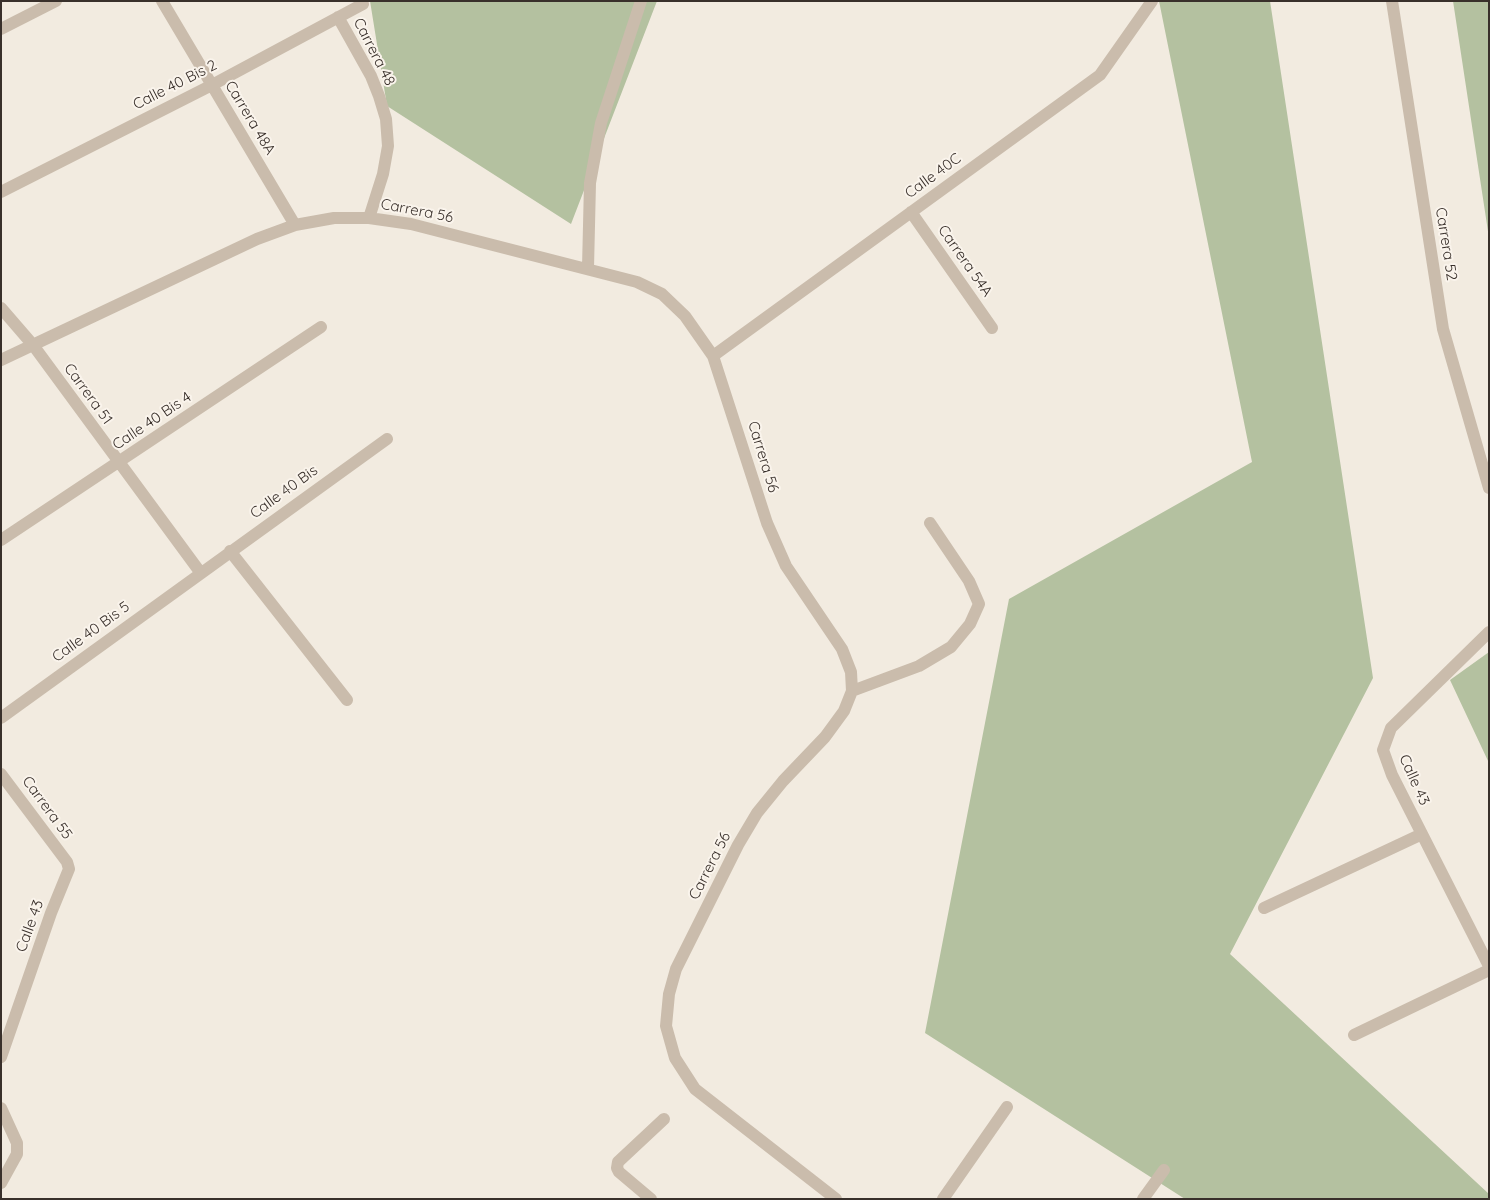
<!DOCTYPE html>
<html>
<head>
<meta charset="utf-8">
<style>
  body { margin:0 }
  #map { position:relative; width:1490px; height:1200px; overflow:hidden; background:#f2ebe0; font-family:Quicksand,sans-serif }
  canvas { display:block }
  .frame { position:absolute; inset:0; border:2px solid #39302b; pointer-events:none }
</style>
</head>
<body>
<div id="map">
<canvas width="1490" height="1200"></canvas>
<div class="frame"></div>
</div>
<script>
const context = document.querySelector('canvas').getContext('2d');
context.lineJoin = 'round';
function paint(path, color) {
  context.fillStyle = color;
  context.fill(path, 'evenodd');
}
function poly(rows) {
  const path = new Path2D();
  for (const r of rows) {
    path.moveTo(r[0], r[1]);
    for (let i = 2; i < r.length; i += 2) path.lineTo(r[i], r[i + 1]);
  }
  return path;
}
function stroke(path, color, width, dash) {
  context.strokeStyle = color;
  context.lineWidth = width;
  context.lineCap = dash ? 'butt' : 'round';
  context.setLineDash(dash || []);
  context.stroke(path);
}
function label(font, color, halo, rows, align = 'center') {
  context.font = font + ' Quicksand,sans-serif';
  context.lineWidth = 4;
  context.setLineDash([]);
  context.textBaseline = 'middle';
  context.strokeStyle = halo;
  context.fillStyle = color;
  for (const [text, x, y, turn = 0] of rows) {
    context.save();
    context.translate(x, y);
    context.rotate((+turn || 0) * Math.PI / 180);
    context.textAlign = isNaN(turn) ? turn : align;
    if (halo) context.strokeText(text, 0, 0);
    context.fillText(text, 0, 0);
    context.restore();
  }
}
const green = poly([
  [370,1,657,1,571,224,387,106],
  [1159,1,1270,1,1373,678,1230,954,1489,1194,1489,1199,1185,1199,925,1033,1009,599,1252,462],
  [1453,1,1489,1,1489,238],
  [1489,652,1489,763,1450,680]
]);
const minor = poly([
  [162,1,295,225],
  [1392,1,1443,329,1489,488],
  [338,17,371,76,379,96,386,119,388,146,383,174,369,218],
  [1,29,56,1],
  [1,192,212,85,363,4,361,1],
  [911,212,992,328],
  [588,268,590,183,601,123,641,1],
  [1,308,33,345,200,572],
  [713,356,1100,75,1152,1],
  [1,360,257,239,295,225,334,218,369,218,411,224,637,282,662,294,685,316,713,356,767,523,786,566,842,649,851,672,852,691,844,711,825,737,783,781,757,813,738,845,676,969,669,994,666,1026,675,1058,695,1089,836,1199],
  [1,540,321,327],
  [230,551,347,700],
  [1489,632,1391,728,1383,750,1392,775,1489,966],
  [852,691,919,666,951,647,970,624,979,604,969,581,930,523],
  [1,718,387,439],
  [1,774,67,862,69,869,51,913,1,1057],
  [1264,908,1422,834],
  [1354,1035,1489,970],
  [1,1108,17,1143,17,1154,1,1183],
  [651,1199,619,1172,617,1168,618,1162,664,1119],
  [943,1199,1007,1107],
  [1143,1199,1164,1170]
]);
const streetNames = [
  ["Carrera 48",374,52,63],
  ["Calle 40 Bis 2",175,85,-27],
  ["Carrera 48A",250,118,59],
  ["Calle 40C",933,176,-36],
  ["Carrera 56",417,211,11],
  ["Carrera 52",1446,244,81],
  ["Carrera 54A",965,261,55],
  ["Carrera 51",88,394,54],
  ["Calle 40 Bis 4",152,421,-34],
  ["Carrera 56",763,457,73],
  ["Calle 40 Bis",284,492,-36],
  ["Calle 40 Bis 5",91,632,-36],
  ["Calle 43",1414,780,66],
  ["Carrera 55",47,808,54],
  ["Carrera 56",710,866,-63],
  ["Calle 43",30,926,-70]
];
paint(green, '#b4c1a0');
stroke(minor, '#cabcac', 12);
label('15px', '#39302b', '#faf4ec', streetNames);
</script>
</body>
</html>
